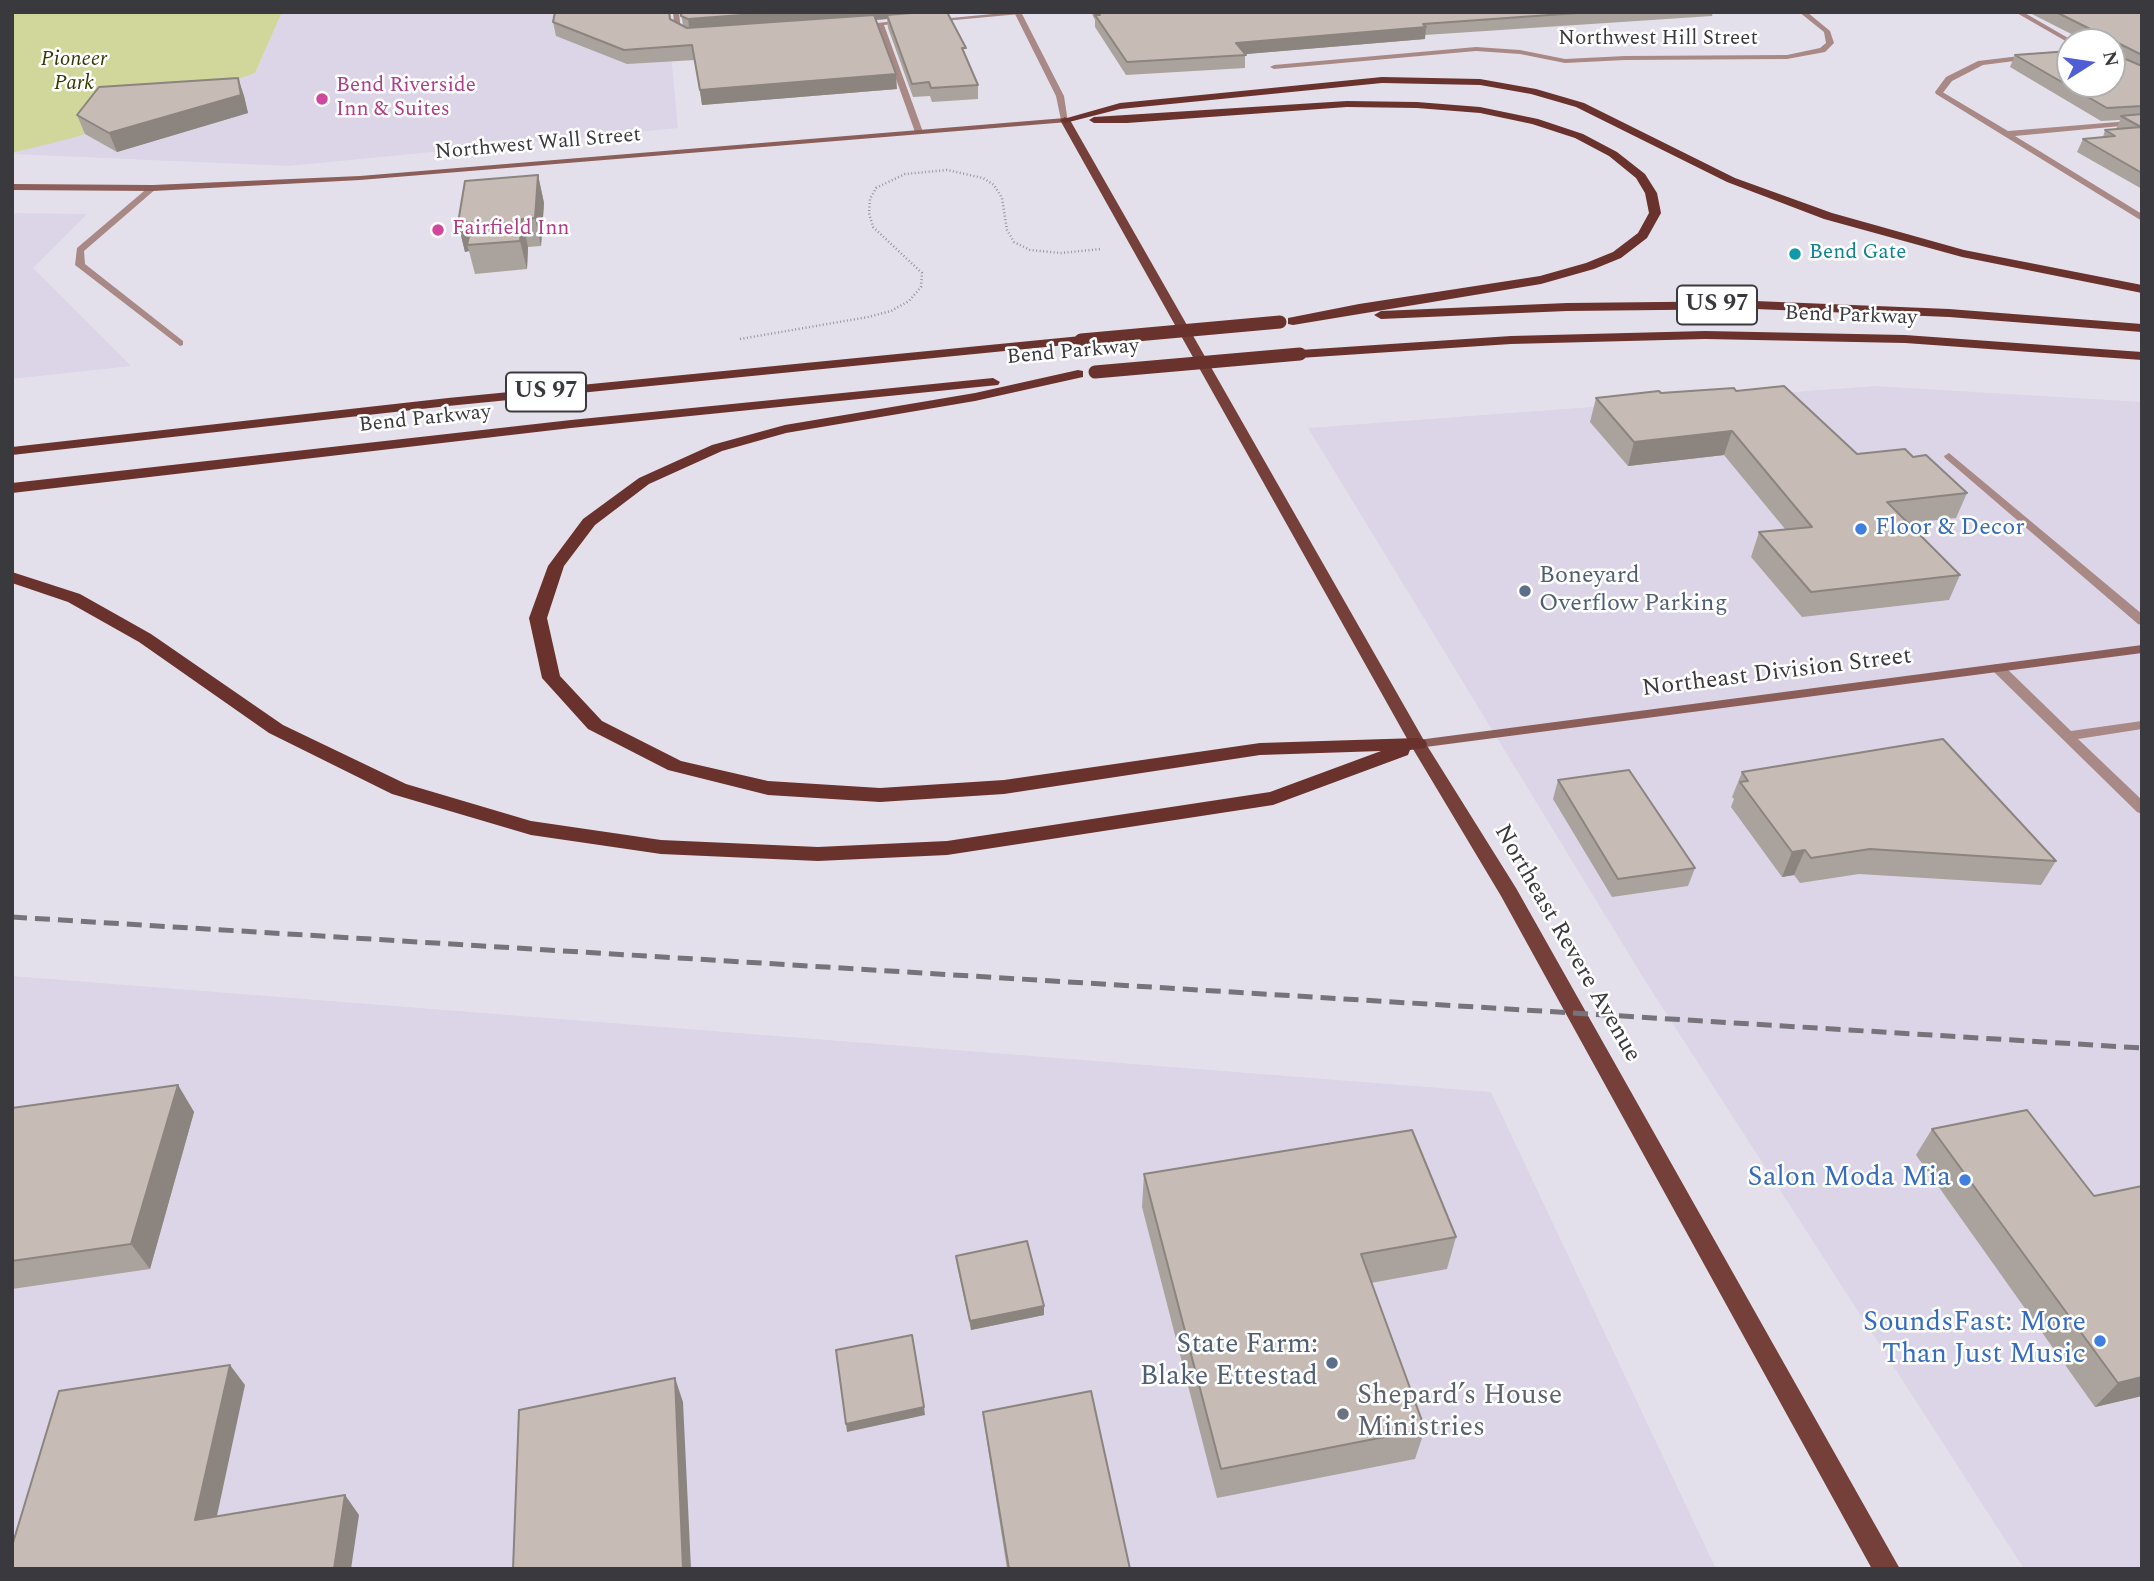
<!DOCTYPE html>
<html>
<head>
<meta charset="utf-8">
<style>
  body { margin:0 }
  #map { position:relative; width:2154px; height:1581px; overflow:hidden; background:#e4e0eb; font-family:Spectral,serif }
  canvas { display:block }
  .frame { position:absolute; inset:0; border:14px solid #3a393d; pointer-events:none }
  .north { position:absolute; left:2056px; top:28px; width:70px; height:70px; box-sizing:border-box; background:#fff; border:2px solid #b0b0b1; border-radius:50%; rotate:78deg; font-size:19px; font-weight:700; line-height:28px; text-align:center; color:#3a393d }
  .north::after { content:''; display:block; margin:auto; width:24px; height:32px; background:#4f5ed4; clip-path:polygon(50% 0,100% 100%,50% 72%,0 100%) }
</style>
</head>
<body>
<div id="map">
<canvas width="2154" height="1581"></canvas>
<div class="frame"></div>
<div class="north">N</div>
</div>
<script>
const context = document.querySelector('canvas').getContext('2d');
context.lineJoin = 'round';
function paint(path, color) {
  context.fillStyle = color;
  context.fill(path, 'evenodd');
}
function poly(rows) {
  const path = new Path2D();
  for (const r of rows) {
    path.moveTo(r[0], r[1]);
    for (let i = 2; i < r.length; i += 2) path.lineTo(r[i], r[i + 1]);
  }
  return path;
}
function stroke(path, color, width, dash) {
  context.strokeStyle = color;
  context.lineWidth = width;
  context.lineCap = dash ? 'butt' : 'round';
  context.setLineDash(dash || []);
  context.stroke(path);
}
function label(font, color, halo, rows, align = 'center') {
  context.font = font + ' Spectral,serif';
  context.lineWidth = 5;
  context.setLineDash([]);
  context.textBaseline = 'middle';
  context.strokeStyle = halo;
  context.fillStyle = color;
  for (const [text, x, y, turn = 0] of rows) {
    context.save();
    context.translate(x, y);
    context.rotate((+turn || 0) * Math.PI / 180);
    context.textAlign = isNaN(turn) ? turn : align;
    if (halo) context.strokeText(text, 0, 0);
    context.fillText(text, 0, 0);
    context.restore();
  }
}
const built = poly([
  [282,12,667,12,678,128,289,166,12,154,255,73],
  [12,213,87,214,33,268,131,366,12,379],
  [1875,386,2142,402,2142,1569,2024,1569,1644,979,1308,428],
  [12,976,1491,1092,1716,1569,12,1569]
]);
const green = poly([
  [12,12,282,12,255,73,76,137,12,153]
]);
const path = poly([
  [740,339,868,317,891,311,909,301,921,287,922,273,873,227,869,213,870,199,876,188,905,174,947,170,983,178,994,185,1002,198,1007,230,1014,242,1030,250,1061,253,1101,249]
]);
const service = poly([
  [673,12,679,12,681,32,689,36,689,38,675,33,673,12],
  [1013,12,1020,14,933,22,930,20,1013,12],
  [2015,12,2023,12,2075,42,2069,43,2015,12],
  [906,20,908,23,884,25,923,132,919,134,915,132,877,26,860,27,857,25,906,20],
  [2070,50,2070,54,1983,65,1952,81,1942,94,1935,92,1946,77,1978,61,2070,50],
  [1998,664,2003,665,2071,731,2142,721,2142,729,2078,739,2142,800,2142,814,2137,812,1993,671,1992,668,1993,665,1998,664]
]);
const minor = poly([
  [1014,12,1021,12,1064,96,1068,122,1061,120,1056,96,1014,12],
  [1799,12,1807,12,1830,31,1834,43,1825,52,1787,59,1625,60,1565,63,1520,54,1476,51,1274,69,1270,67,1274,65,1476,47,1520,50,1565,59,1625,56,1787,55,1820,48,1826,43,1824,32,1799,12],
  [1939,90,2008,131,2142,120,2142,124,2015,136,2142,214,2142,221,1936,94,1935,92,1939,90],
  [150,186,157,188,84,251,85,264,183,341,183,345,180,346,75,265,77,248,150,186],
  [1949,453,2142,614,2142,625,2138,624,1945,458,1944,456,1949,453]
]);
const secondary = poly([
  [1065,118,1069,120,1068,122,360,180,153,191,12,190,12,184,153,185,360,176,1065,118],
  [2142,645,2142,653,1418,748,1411,744,1418,740,2142,645]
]);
const primary = poly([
  [1065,117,1070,120,1426,744,1516,888,1900,1569,1872,1569,1501,896,1410,744,1060,120,1065,117]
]);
const trunk = poly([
  [1382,77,1480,79,1536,89,1584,103,1735,178,1832,213,1964,250,2142,285,2142,293,1962,257,1824,219,1727,182,1576,107,1531,94,1480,85,1382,83,1120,109,1065,123,1060,120,1120,103,1382,77],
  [1347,101,1417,102,1480,107,1538,119,1583,134,1617,152,1645,174,1657,193,1661,213,1647,238,1621,258,1594,269,1541,284,1293,325,1288,324,1288,318,1359,304,1540,276,1586,263,1613,252,1638,233,1649,213,1645,193,1636,178,1609,156,1575,138,1532,124,1480,113,1417,108,1347,107,1127,123,1094,123,1089,120,1094,117,1347,101],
  [1755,301,1949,309,2142,324,2142,332,1949,317,1755,309,1567,311,1381,319,1374,315,1381,311,1567,303,1755,301],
  [1705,331,1905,335,2142,352,2142,360,1905,343,1705,339,1511,344,1300,358,1293,354,1300,350,1511,336,1705,331],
  [1081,336,1088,340,1086,343,448,406,12,455,12,447,448,398,1081,336],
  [1078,370,1083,371,1083,377,975,401,786,433,722,451,649,484,595,525,564,566,547,618,560,676,602,721,681,761,768,781,880,788,1004,780,1260,743,1418,738,1425,740,1427,744,1425,748,1410,750,1408,755,1273,805,947,855,818,861,661,854,531,835,392,794,269,733,139,642,68,602,12,583,12,572,80,594,151,634,283,725,406,784,531,821,661,840,818,847,947,841,1270,792,1381,751,1260,755,1004,794,880,802,768,795,668,770,588,729,542,678,529,618,548,566,583,519,639,478,712,445,785,425,975,393,1078,370],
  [993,378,1000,382,998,385,571,428,12,493,12,483,571,420,993,378]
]);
const rail = poly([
  [12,917,2142,1048]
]);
const trunkBridge = poly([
  [1081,340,1280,322],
  [1095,372,1300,354]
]);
const wall = poly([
  [670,12,671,20,683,26,681,12,947,12,978,85,978,99,932,102,930,96,913,97,888,28,887,19,876,20,897,89,702,105,695,60,627,64,556,36,553,22],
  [1091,12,1713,12,1712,16,1425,35,1425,39,1245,54,1245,68,1126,75,1095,27,1095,20],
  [2028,12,2142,12,2142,189,2077,152,2083,139,2103,137,2105,130,2116,129,2120,120,2101,121,2010,67,2015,55,2112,84,2112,42,2087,42],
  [238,78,244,96,248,113,117,152,85,134,77,115],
  [538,175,544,203,541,246,528,247,527,269,475,274,469,251,465,252,458,223],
  [1736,391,1857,454,1913,457,1967,493,1956,518,1909,523,1960,575,1949,600,1802,617,1751,557,1759,532,1785,529,1724,455,1628,466,1590,422,1596,398,1661,393],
  [1742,772,2056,861,2041,885,1859,874,1800,883,1794,875,1782,877,1731,807,1734,799,1732,797],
  [1558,780,1695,868,1688,886,1612,897,1553,799],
  [178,1085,194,1112,150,1269,12,1289,12,1108],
  [1932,1129,2094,1196,2142,1186,2142,1396,2095,1407,1916,1155],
  [1144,1174,1456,1237,1447,1269,1371,1283,1425,1429,1415,1459,1217,1498,1142,1207],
  [956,1256,1044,1306,1044,1315,971,1330,957,1265],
  [983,1412,1130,1569,1007,1569,985,1428]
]);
const shadedWall = poly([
  [782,12,943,12,887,15,887,19,690,33,688,19],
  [1426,27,1425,39,1235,55,1236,43],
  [896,74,897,89,702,105,700,90],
  [238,78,244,96,248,113,117,152,109,133],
  [538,175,544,203,541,246,535,218],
  [522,219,528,247,527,269,520,241],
  [472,222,467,245,469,251,465,252,458,223],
  [1732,431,1724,455,1628,466,1634,442],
  [1805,850,1794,875,1782,877,1792,852],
  [178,1085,194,1112,150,1269,131,1244],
  [1044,1306,1044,1315,971,1330,970,1321],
  [230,1365,245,1385,212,1539,195,1520],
  [2142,1377,2142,1396,2095,1407,2118,1383],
  [675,1378,683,1402,691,1569,683,1569],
  [924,1407,925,1415,847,1432,846,1424],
  [345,1495,359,1515,351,1569,334,1569]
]);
const building = poly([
  [555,12,669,12,670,19,687,28,874,15,896,74,700,90,692,45,624,50,553,22,555,12],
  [681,12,782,12,688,19,681,16,681,12],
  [923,12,947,12,966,48,962,48,978,85,931,88,929,82,912,84,887,15,923,12],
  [1098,12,1591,12,1423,24,1426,27,1236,43,1246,55,1127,62,1095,15,1100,15,1098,12],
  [2056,12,2142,12,2142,55,2056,12],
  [2114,48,2116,55,2142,66,2142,106,2107,108,2015,55,2070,51,2070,84,2112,84,2112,49,2114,48],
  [238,78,241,95,109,133,77,115,99,87,238,78],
  [2142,114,2142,173,2083,139,2115,136,2105,130,2141,127,2121,116,2142,114],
  [538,175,535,218,522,219,520,241,467,245,472,222,458,223,465,181,538,175],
  [1784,386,1857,454,1905,449,1913,457,1926,455,1967,493,1887,502,1960,575,1811,592,1759,532,1812,527,1732,431,1634,442,1596,398,1659,391,1661,393,1734,388,1736,391,1784,386],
  [1943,739,2056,861,1870,849,1811,858,1805,850,1792,852,1740,782,1748,781,1742,772,1943,739],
  [1629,770,1695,868,1618,879,1558,780,1629,770],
  [178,1085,131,1244,12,1261,12,1108,178,1085],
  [2027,1110,2094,1196,2142,1186,2142,1377,2118,1383,1932,1129,2027,1110],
  [1412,1130,1456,1237,1361,1254,1425,1429,1221,1469,1144,1174,1412,1130],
  [1027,1241,1044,1306,970,1321,956,1256,1027,1241],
  [912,1335,924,1407,846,1424,836,1350,912,1335],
  [230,1365,195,1520,345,1495,334,1569,12,1569,12,1546,59,1391,230,1365],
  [675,1378,683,1569,513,1569,519,1410,675,1378],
  [1091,1391,1130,1569,1009,1569,983,1412,1091,1391]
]);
const markers = [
  [322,99,7,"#d1479c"],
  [438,230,7,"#d1479c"],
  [1795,254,7,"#0f9aa8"],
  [1861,529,7,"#3f7fe0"],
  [1525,591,7,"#5c6f8a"],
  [1965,1180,7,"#3f7fe0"],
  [2100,1341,7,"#3f7fe0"],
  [1332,1363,7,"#5c6f8a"],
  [1343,1414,7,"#6b7280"]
];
const farStreetnames = [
  ["Northwest Hill Street",1658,40],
  ["Northwest Wall Street",538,145,-5],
  ["Bend Parkway",1851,317,2],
  ["Bend Parkway",1073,353,-5],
  ["Bend Parkway",425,420,-6]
];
const farParknames = [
  ["Pioneer",74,61],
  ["Park",74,85]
];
const farHotelnames = [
  ["Bend Riverside",336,87],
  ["Inn & Suites",336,111],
  ["Fairfield Inn",452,230]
];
const farCulturenames = [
  ["Bend Gate",1809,254]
];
const shields = [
  [1717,305,80],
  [546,392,80]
];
const shieldNames = [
  ["US 97",1717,305],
  ["US 97",546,392]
];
const shopNames = [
  ["Floor & Decor",1875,529]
];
const serviceNames = [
  ["Boneyard",1539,577],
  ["Overflow Parking",1539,605]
];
const streetNames = [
  ["Northeast Division Street",1777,674,-7],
  ["Northeast Revere Avenue",1566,944,60]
];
const nearShopnames = [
  ["Salon Moda Mia",1951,1180],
  ["SoundsFast: More",2086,1325],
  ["Than Just Music",2086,1357]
];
const nearServicenames = [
  ["State Farm:",1318,1347],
  ["Blake Ettestad",1318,1379]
];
const nearWorshipnames = [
  ["Shepard’s House",1357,1398],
  ["Ministries",1357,1430]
];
paint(built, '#dbd5e7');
paint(green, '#d1d69b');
stroke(path, '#97949c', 2.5, [1, 2.5]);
paint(service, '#a98985');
paint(minor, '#a98985');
paint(secondary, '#8b5e59');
paint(primary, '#753f3a');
paint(trunk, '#6a322d');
stroke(rail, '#76747a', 5, [15, 8]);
stroke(trunkBridge, '#6a322d', 13);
paint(wall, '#aaa29c');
paint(shadedWall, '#8b847f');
paint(building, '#c6bcb5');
stroke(building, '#8b847f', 2);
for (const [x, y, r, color] of markers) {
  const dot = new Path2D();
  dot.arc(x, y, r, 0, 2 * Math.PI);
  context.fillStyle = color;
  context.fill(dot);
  stroke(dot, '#fff', 2.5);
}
label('21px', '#3a393d', '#fff', farStreetnames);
label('italic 21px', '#363801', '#fff', farParknames);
label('21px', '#b23c85', '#fff', farHotelnames, 'left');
label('21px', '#0d838f', '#fff', farCulturenames, 'left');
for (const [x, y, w] of shields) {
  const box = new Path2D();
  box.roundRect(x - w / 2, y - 19.5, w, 39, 5);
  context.fillStyle = '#fff';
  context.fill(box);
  stroke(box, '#3a393d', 2);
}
label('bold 23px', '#3a393d', null, shieldNames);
label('24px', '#366cbe', '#fff', shopNames, 'left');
label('24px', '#4e5e75', '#fff', serviceNames, 'left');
label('24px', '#3a393d', '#fff', streetNames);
label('28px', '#366cbe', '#fff', nearShopnames, 'right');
label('28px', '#4e5e75', '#fff', nearServicenames, 'right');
label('28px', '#5b616d', '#fff', nearWorshipnames, 'left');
</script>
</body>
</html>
